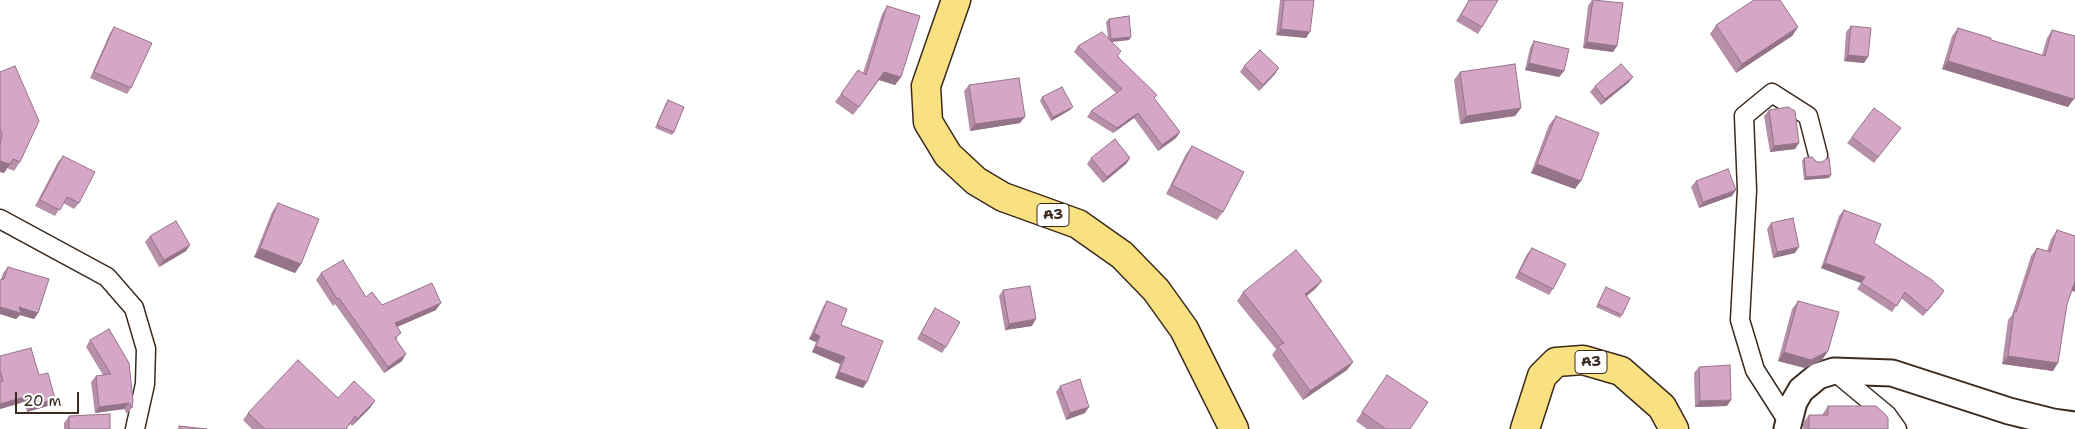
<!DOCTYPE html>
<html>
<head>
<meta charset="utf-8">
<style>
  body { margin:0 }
  #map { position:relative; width:2075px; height:429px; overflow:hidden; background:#fff; font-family:"Shantell Sans",sans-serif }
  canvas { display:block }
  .scale { position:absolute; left:15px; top:392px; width:64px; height:22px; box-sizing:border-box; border:2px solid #3b2a1e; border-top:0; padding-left:6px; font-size:15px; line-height:18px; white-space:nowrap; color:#3b2a1e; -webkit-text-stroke:4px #fff; paint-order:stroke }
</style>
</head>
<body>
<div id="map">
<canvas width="2075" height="429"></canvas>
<div class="scale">20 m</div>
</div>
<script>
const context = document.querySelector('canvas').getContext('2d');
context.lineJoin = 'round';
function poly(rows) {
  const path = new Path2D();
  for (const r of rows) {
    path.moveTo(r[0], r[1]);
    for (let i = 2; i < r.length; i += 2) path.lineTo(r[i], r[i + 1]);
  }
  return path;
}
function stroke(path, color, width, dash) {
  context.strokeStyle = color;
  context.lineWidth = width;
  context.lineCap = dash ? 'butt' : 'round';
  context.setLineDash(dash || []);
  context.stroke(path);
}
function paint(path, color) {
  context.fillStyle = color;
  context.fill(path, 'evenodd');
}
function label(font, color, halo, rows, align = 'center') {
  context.font = font + ' "Shantell Sans",sans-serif';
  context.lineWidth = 4;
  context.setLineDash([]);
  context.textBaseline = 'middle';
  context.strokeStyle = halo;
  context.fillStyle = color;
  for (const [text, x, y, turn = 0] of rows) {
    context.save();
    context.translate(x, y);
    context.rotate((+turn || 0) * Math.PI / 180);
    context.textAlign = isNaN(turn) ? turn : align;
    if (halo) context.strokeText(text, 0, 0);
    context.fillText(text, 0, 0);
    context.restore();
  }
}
const minor = poly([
  [0,219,107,277,134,308,146,349,145,384,135,429],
  [1834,371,1887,415,1897,429],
  [1787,420,1755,370,1740,320,1747,190,1744,116,1772,93,1808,116,1818,155]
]);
const secondary = poly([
  [1787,429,1794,402,1801,390,1818,376,1834,371,1892,373,2009,411,2053,422,2075,425]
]);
const primary = poly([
  [956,0,926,86,928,122,948,155,976,181,1003,197,1078,224,1122,255,1156,290,1184,329,1234,429],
  [1525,429,1542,376,1556,362,1583,360,1621,371,1662,407,1674,429]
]);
const wall = poly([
  [1280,0,1314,0,1306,38,1276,35],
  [1469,0,1498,0,1478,34,1456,21],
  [1592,0,1617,46,1613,52,1583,48,1588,6],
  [887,6,901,77,895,85,879,80,853,115,835,102,858,70,863,73,882,14],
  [1109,19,1129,40,1112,42,1118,56,1155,99,1180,132,1176,138,1158,151,1134,118,1113,133,1087,117,1091,111,1116,93,1074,52,1078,46,1108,38,1106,22],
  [1716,25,1798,27,1792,36,1736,73,1710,34],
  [1851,26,1864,63,1844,61,1846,32],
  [114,27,131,88,127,94,90,78,110,33],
  [1958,28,1991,40,2042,55,2047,38,2052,30,2068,107,1942,69,1952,36],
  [1534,41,1564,71,1559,77,1525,70,1530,48],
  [1244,66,1275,74,1259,91,1240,72],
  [0,72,20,162,14,171,7,168,4,173,0,172],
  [1460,72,1521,108,1515,116,1460,124,1454,80],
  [1633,77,1628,83,1601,105,1590,92,1595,86],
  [969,85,1020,123,970,131,964,91],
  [1042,97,1070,110,1051,121,1040,101],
  [668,100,674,132,672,135,655,128,666,103],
  [1769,110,1799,143,1795,149,1770,152,1764,116],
  [1556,116,1575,189,1531,173,1549,125],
  [1896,134,1874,163,1847,143,1852,137],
  [1192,146,1223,212,1217,220,1166,194,1186,154],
  [63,156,79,203,74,209,63,203,55,216,35,206,58,162],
  [1091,158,1130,158,1126,164,1103,183,1087,164],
  [1804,158,1829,178,1804,180,1802,161],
  [1696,181,1732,196,1699,208,1691,187],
  [278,203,301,264,295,273,254,257,272,212],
  [1844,210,1874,243,1944,291,1923,316,1901,298,1892,312,1857,289,1861,283,1821,268,1839,216],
  [1771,223,1795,253,1773,258,1767,229],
  [2057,230,2072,291,2067,304,2053,371,2002,364,2008,320,2012,315,2031,256,2037,248,2047,251,2051,239],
  [150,236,190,245,186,251,159,267,145,242],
  [1532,248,1553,289,1549,295,1515,278,1527,254],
  [8,267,38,313,34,319,20,315,16,319,0,314,0,280,1,280,3,273],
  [321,273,382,305,436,310,397,327,397,339,396,340,402,361,384,373,335,304,333,306,316,280],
  [1322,281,1315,289,1307,296,1353,362,1347,370,1303,400,1272,355,1276,349,1237,301,1243,292],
  [1606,287,1622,315,1620,318,1596,307],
  [1003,290,1032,326,1005,330,999,296],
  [827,301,841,325,863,388,835,378,840,364,812,352,816,342,809,339,823,307],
  [1798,301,1828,351,1822,360,1805,368,1778,361,1792,309],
  [935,308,946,347,942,353,917,339],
  [90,340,132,408,127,414,124,409,95,413,91,382,96,376,103,375,86,347],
  [0,356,39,375,51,405,27,412,24,402,0,409],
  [1699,367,1727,406,1695,407,1694,373],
  [1387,375,1410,429,1367,429,1356,421],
  [1060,386,1085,413,1066,420,1056,392],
  [338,398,370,408,352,426,350,424,346,429,252,429,243,420,248,413],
  [1828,406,1888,429,1803,429,1803,423,1809,415,1822,415],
  [69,416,110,429,64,429,64,423]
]);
const shadedWall = poly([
  [1798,27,1792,36,1736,73,1742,64],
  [1281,29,1310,32,1306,38,1276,35],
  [1131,37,1129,40,1108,42,1111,39],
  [1587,42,1617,46,1613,52,1583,48],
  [1848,55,1868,57,1864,63,1844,61],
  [1948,61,2074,99,2068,107,1942,69],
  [1529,63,1564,71,1559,77,1525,70],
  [1279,68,1275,74,1259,91,1263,85],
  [884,72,901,77,895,85,879,80,853,115],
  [1633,77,1628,83,1601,105,1605,99],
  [1073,107,1070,110,1051,121,1053,117],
  [1521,108,1515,116,1460,124,1466,116],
  [1138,113,1134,118,1113,133,1117,128],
  [1025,117,1020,123,970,131,975,124],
  [1180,132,1176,138,1158,151,1162,145],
  [1799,143,1795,149,1770,152,1774,146],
  [1130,158,1126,164,1103,183,1107,177],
  [0,161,10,164,4,173,0,172],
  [1537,164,1581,181,1575,189,1531,173],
  [1831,175,1829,178,1804,180,1806,177],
  [1736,190,1732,196,1699,208,1703,202],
  [190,245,186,251,159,267,164,260],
  [1799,247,1795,253,1773,258,1777,252],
  [260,248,301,264,295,273,254,257],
  [1825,263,1865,277,1861,283,1821,268],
  [1322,281,1315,289,1299,302,1305,294],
  [2075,281,2075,292,2069,290],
  [1944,291,1940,297,1923,316,1927,311],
  [441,303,436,310,390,330,395,323],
  [0,307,19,307,38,313,34,319,20,315,16,319,0,314],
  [1036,319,1032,326,1005,330,1009,324],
  [814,333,820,336,816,342,809,339],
  [816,346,845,357,840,364,812,352],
  [1828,351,1822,360,1805,368,1778,361,1784,352],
  [406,354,402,361,384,373,388,367],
  [2008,356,2058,363,2053,371,2002,364],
  [1353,362,1347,370,1303,400,1310,391],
  [839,372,867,382,863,388,835,378],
  [28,396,24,402,0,409,0,404],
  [55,399,51,405,27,412,31,406],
  [1731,400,1727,406,1695,407,1700,401],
  [375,401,370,408,352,426,357,419],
  [129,403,124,409,95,413,99,407],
  [1089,407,1085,413,1066,420,1070,413]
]);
const building = poly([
  [1284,0,1314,0,1310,32,1281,29,1284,0],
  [1469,0,1498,0,1482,27,1461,15,1469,0],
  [1593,0,1623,3,1617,46,1587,42,1593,0],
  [1754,0,1780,0,1798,27,1742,64,1716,25,1754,0],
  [887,6,920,16,901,77,884,72,859,107,841,94,858,70,866,75,887,6],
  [1129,16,1131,37,1111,39,1109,19,1129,16],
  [1851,26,1871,28,1868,57,1848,55,1851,26],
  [114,27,152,43,131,88,94,72,114,27],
  [1958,28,1991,38,1991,40,2045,56,2052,30,2075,36,2075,95,2074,99,1948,61,1958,28],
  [1102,32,1121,51,1117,56,1157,95,1154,98,1180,132,1162,145,1138,113,1117,128,1091,111,1122,89,1078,46,1102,32],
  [1534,41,1569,49,1564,71,1529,63,1534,41],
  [1260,50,1279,68,1263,85,1244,66,1260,50],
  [1515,64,1521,108,1466,116,1460,72,1515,64],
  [1621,64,1633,77,1605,99,1595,86,1621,64],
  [15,66,39,121,20,162,13,159,10,164,0,161,0,144,2,134,0,129,0,72,15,66],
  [1019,78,1025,117,975,124,969,85,1019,78],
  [1062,87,1073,107,1053,117,1042,97,1062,87],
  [668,100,684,107,674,132,657,125,668,100],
  [1788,107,1795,111,1799,143,1774,146,1769,110,1788,107],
  [1874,108,1901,128,1878,157,1852,137,1874,108],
  [1556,116,1599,133,1581,181,1537,164,1556,116],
  [1115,139,1130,158,1107,177,1091,158,1115,139],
  [1192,146,1244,172,1223,212,1172,185,1192,146],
  [63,156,95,172,79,203,67,197,60,210,40,200,63,156],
  [1812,157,1817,162,1822,162,1829,157,1831,175,1806,177,1804,158,1812,157],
  [1728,169,1736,190,1703,202,1696,181,1728,169],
  [278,203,319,219,301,264,260,248,278,203],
  [1844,210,1881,224,1874,243,1932,280,1944,291,1927,311,1905,292,1897,306,1861,283,1865,277,1825,263,1844,210],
  [1793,218,1799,247,1777,252,1771,223,1793,218],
  [176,221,190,245,164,260,150,236,176,221],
  [2057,230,2075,236,2075,281,2067,304,2058,363,2008,356,2014,312,2016,312,2037,248,2050,252,2057,230],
  [1532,248,1566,264,1553,289,1519,272,1532,248],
  [1296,250,1322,281,1305,294,1353,362,1310,391,1278,346,1284,343,1243,292,1296,250],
  [343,260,366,297,372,292,382,305,432,283,441,303,395,323,401,333,395,338,406,354,388,367,339,298,337,299,321,273,343,260],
  [8,267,49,279,38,313,19,307,21,313,0,307,0,280,4,279,8,267],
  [1030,286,1036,319,1009,324,1003,290,1030,286],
  [1606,287,1630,298,1622,315,1598,304,1606,287],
  [827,301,847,309,841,325,883,341,867,382,839,372,845,357,816,346,820,336,814,333,827,301],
  [1798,301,1839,312,1828,351,1811,360,1784,352,1798,301],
  [935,308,960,322,946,347,921,333,935,308],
  [109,329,129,363,133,401,132,408,129,403,99,407,96,376,111,374,90,340,109,329],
  [31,348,39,375,48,373,55,399,31,406,28,396,0,404,0,382,3,381,0,370,0,356,31,348],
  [298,360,338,398,354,381,375,401,357,419,355,416,346,429,265,429,248,413,298,360],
  [1730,365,1731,400,1700,401,1699,367,1730,365],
  [1387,375,1428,402,1410,429,1386,429,1362,412,1387,375],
  [1080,379,1089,407,1070,413,1060,386,1080,379],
  [1828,406,1876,406,1885,414,1888,418,1888,429,1809,429,1809,415,1828,415,1828,406],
  [110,414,110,429,69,429,69,416,110,414],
  [179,426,207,429,179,429,179,426]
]);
const shields = [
  [1053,215,32],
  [1591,362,32]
];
const shieldNames = [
  ["A3",1053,215],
  ["A3",1591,362]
];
stroke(minor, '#3b2a1e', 21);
stroke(secondary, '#3b2a1e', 29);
stroke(primary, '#3b2a1e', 31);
stroke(minor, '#fff', 18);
stroke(secondary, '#fff', 25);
stroke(primary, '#f9e181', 28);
paint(wall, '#b78fa9');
paint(shadedWall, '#95748a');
paint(building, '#d5a6c5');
stroke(building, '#95748a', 1);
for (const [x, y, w] of shields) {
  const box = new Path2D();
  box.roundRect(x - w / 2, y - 11.5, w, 23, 4);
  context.fillStyle = '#fff';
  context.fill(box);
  stroke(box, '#3b2a1e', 1);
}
label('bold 14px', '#3b2a1e', null, shieldNames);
</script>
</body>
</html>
